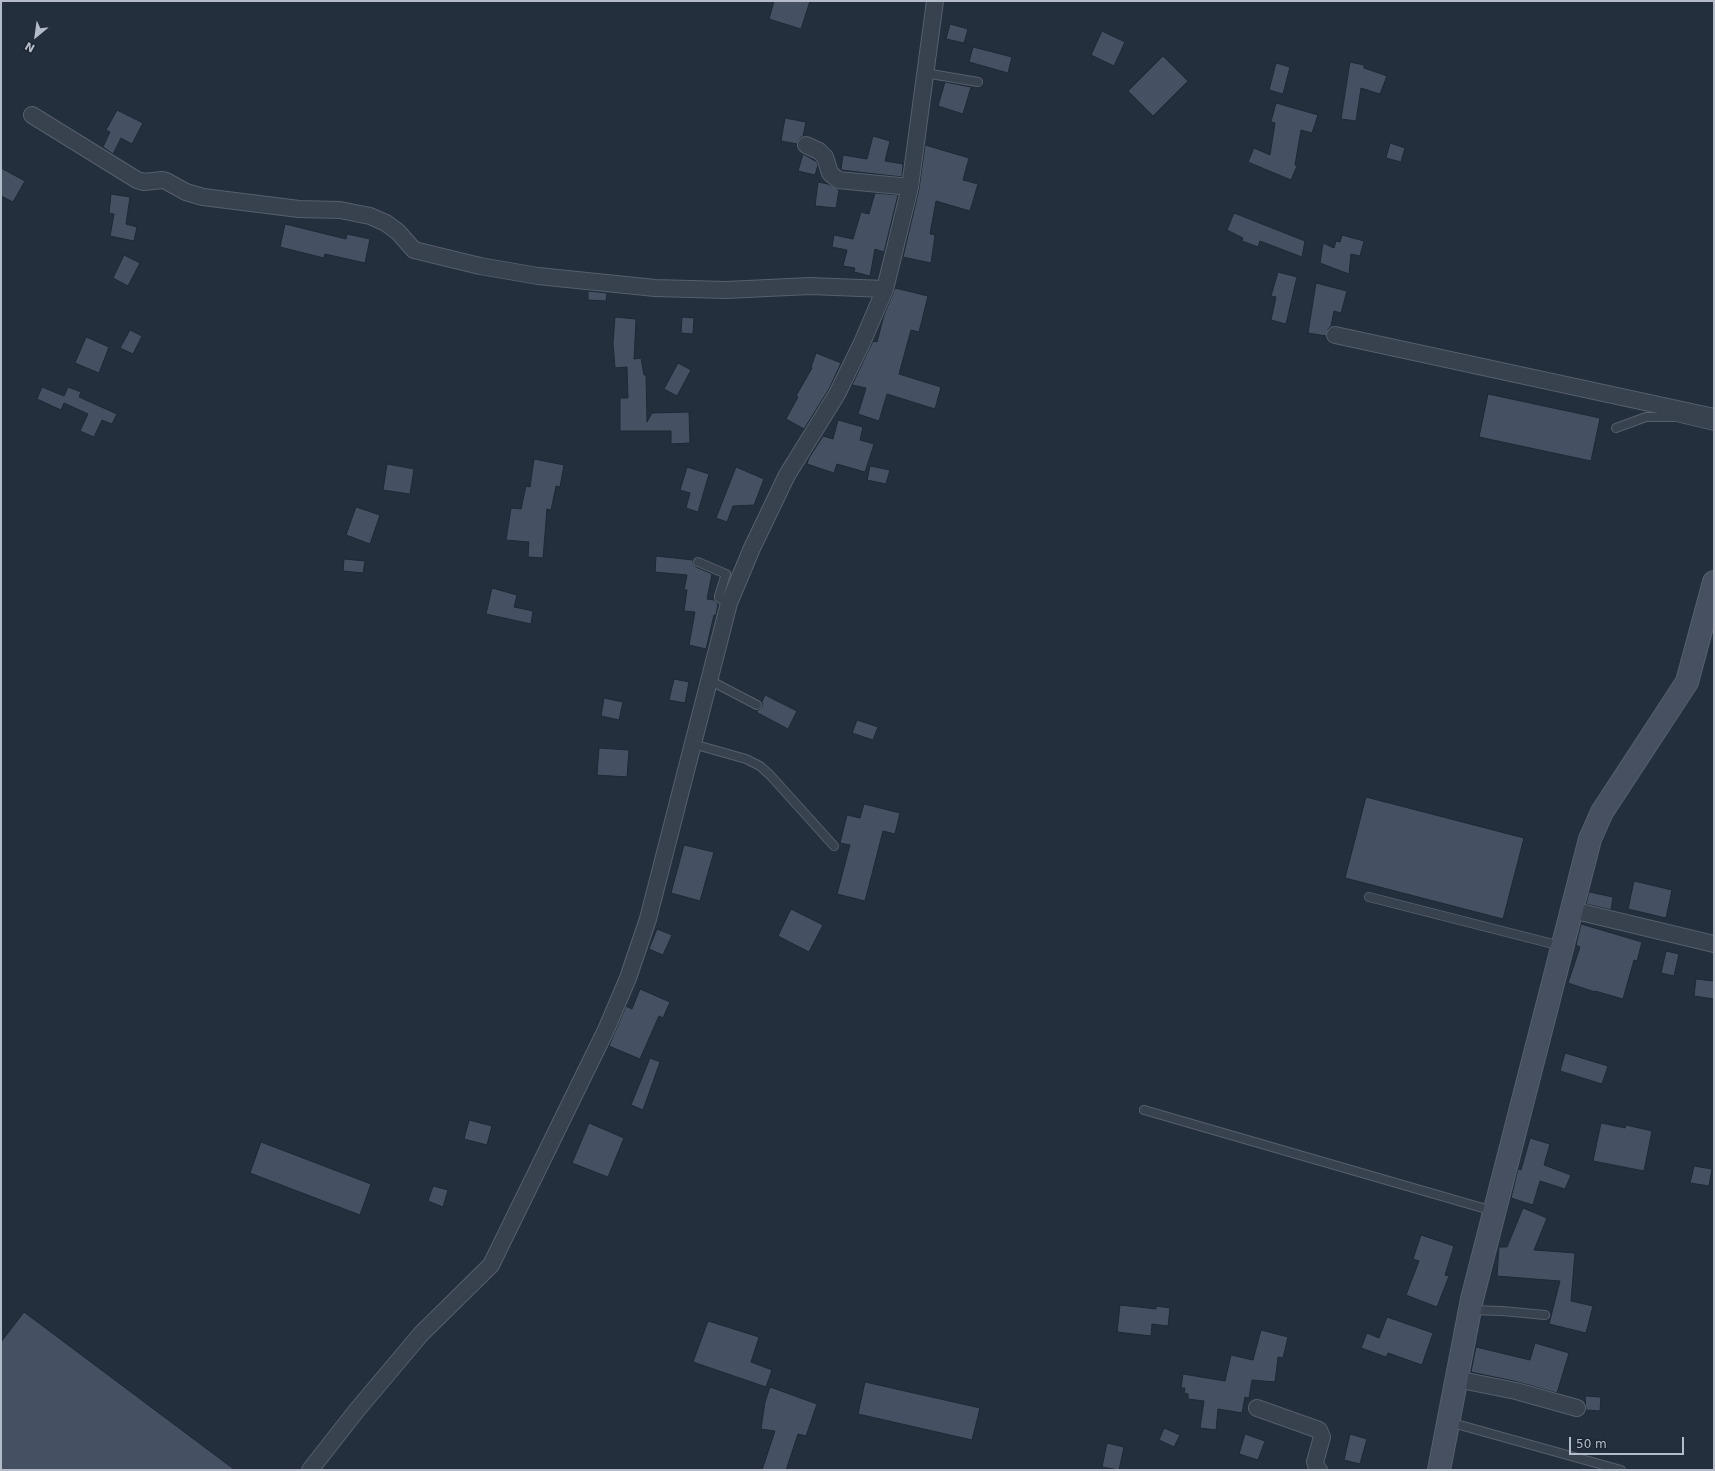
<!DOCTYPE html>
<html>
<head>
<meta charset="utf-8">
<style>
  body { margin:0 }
  #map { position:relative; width:1715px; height:1471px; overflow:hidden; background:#242f3e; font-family:"DejaVu Sans",sans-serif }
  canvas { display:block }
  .frame { position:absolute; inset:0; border:2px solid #b4bcc9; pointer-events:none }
  .north { position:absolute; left:16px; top:16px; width:40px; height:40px; -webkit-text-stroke:3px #1d2633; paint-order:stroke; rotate:209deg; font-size:11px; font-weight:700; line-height:16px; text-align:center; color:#b4bcc9 }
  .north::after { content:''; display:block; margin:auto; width:14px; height:18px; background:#b4bcc9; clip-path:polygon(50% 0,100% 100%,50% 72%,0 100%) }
  .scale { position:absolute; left:1569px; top:1437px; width:115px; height:18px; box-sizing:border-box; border:2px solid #b4bcc9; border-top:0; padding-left:5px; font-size:12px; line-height:14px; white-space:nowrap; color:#b4bcc9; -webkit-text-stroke:3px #1d2633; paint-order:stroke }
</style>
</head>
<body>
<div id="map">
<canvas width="1715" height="1471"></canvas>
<div class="frame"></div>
<div class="north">N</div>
<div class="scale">50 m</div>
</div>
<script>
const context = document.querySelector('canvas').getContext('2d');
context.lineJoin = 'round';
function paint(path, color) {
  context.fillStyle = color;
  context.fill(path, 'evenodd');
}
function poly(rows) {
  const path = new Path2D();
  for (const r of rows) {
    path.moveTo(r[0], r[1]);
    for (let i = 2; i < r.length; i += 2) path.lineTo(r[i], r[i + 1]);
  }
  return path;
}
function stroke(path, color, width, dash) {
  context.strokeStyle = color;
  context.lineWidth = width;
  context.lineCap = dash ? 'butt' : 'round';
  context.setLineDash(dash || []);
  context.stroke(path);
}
const building = poly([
  [774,1,810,1,801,29,769,19,774,1],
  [950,24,968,29,964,43,946,39,950,24],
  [1102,31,1125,42,1114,66,1091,55,1102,31],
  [973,47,1012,57,1008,73,969,62,973,47],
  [1163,56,1188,81,1153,116,1128,91,1163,56],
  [1350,62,1364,65,1364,68,1387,76,1380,94,1361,88,1356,121,1341,119,1350,62],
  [1276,63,1290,67,1283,94,1269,90,1276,63],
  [945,82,971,87,963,114,938,106,945,82],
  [1276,103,1318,115,1312,133,1301,130,1295,165,1297,166,1291,180,1248,162,1254,148,1270,155,1275,123,1271,122,1276,103],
  [117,110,143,123,132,144,121,138,113,154,103,147,110,132,106,130,117,110],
  [785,118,806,122,803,136,800,138,797,144,781,141,785,118],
  [873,136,890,141,885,161,903,164,902,177,841,170,843,155,867,159,873,136],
  [1390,143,1405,148,1401,162,1386,158,1390,143],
  [925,145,969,158,963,180,978,184,970,211,936,201,930,234,935,235,931,263,903,257,919,189,925,145],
  [803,154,817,162,818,165,815,175,798,171,803,154],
  [1,168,25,181,13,202,1,196,1,168],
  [818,182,828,184,839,190,836,208,815,206,818,182],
  [875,193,898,195,884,252,875,249,870,276,854,272,855,268,843,266,847,250,832,247,834,235,853,239,861,212,869,214,875,193],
  [111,194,130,197,126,224,137,227,134,241,110,236,114,214,109,213,111,194],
  [1234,213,1305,241,1302,257,1260,241,1258,247,1242,241,1243,238,1227,230,1234,213],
  [285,224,346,239,347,234,370,239,365,263,325,254,324,258,280,247,285,224],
  [1342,235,1364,241,1360,256,1351,254,1349,274,1320,263,1323,243,1334,248,1336,241,1340,242,1342,235],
  [124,255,140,263,128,286,113,278,124,255],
  [1278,272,1297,277,1286,324,1271,320,1276,297,1271,296,1278,272],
  [1316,283,1347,291,1341,313,1334,311,1331,326,1328,329,1326,336,1308,333,1316,283],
  [895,288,928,296,919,332,911,330,899,374,941,387,935,409,887,394,879,421,858,414,866,388,852,385,873,341,877,342,884,315,895,288],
  [588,291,607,293,606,301,588,300,588,291],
  [615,317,636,319,634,359,641,358,644,375,646,375,647,422,652,413,689,412,690,443,671,444,671,431,620,431,620,398,628,398,627,367,615,368,613,343,615,317],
  [682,317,694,318,693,334,681,333,682,317],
  [130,330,142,336,133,354,120,348,130,330],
  [86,337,109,347,99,373,75,363,86,337],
  [816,353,841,363,829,389,804,429,786,419,798,397,796,396,812,368,811,367,816,353],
  [678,363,691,370,677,396,664,389,678,363],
  [42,387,64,396,68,387,81,392,79,397,117,414,112,424,102,420,94,437,80,431,88,414,64,403,61,410,37,399,42,387],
  [1488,394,1600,418,1591,461,1479,437,1488,394],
  [838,420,863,427,860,440,874,444,865,472,837,464,834,473,807,464,809,458,823,436,833,439,838,420],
  [534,459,564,465,560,487,556,486,551,510,547,509,543,558,528,557,529,542,506,540,511,508,521,509,526,486,530,487,534,459],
  [387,464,414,469,410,494,383,490,387,464],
  [870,466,890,470,886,484,867,480,870,466],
  [687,467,709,474,698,512,686,508,690,493,680,490,687,467],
  [736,467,764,479,754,505,733,506,727,522,716,518,736,467],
  [356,507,380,515,370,544,346,535,356,507],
  [656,556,693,560,693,563,696,567,712,574,707,599,714,600,718,604,716,615,714,615,706,649,689,645,695,612,684,611,687,590,684,590,687,575,655,572,656,556],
  [344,559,365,561,363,573,343,571,344,559],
  [492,588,517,595,514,607,533,611,531,624,486,614,492,588],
  [674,679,689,682,685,703,669,700,674,679],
  [765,695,797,711,788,729,756,712,762,707,762,702,765,695],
  [604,698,623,702,619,720,601,716,604,698],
  [857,720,878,727,873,740,852,733,857,720],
  [599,748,629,750,627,777,597,775,599,748],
  [1366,797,1524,838,1503,919,1345,878,1366,797],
  [864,804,900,813,895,834,883,831,865,901,837,894,850,845,840,843,847,815,860,818,864,804],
  [684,845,714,852,700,901,671,893,684,845],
  [1634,881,1672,890,1666,918,1628,909,1634,881],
  [1589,892,1613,897,1611,910,1586,904,1589,892],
  [791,909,823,925,809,952,778,936,791,909],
  [1581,924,1642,942,1637,961,1634,960,1623,999,1595,991,1595,992,1568,983,1580,947,1576,945,1581,924],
  [657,929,672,935,663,955,649,949,657,929],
  [1666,951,1679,954,1674,976,1661,973,1666,951],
  [1696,979,1714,981,1714,999,1694,996,1696,979],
  [640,989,670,1002,663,1018,659,1016,640,1059,609,1046,626,1006,632,1009,640,989],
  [1565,1053,1608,1066,1602,1084,1560,1071,1565,1053],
  [650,1058,660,1062,643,1110,631,1105,650,1058],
  [469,1120,492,1126,487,1145,464,1139,469,1120],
  [589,1123,624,1138,608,1177,572,1163,589,1123],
  [1601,1123,1625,1128,1626,1125,1652,1131,1644,1171,1593,1161,1601,1123],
  [1530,1138,1550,1144,1544,1165,1571,1175,1565,1189,1540,1181,1533,1205,1511,1198,1518,1169,1521,1170,1530,1138],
  [261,1142,371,1184,360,1215,250,1173,261,1142],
  [1694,1166,1712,1169,1709,1186,1690,1183,1694,1166],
  [433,1186,448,1190,443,1207,428,1201,433,1186],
  [1523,1208,1547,1218,1534,1250,1575,1253,1571,1301,1593,1306,1586,1333,1549,1324,1560,1281,1497,1276,1499,1247,1507,1247,1523,1208],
  [1421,1235,1454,1246,1445,1275,1449,1276,1437,1307,1406,1295,1419,1261,1413,1259,1421,1235],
  [1120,1305,1156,1309,1156,1306,1170,1308,1168,1326,1152,1324,1151,1336,1117,1332,1120,1305],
  [24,1312,235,1470,1,1470,1,1342,24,1312],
  [1387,1317,1433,1333,1422,1365,1388,1353,1386,1357,1361,1348,1367,1333,1379,1338,1387,1317],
  [708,1321,759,1337,751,1362,772,1370,766,1387,693,1362,708,1321],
  [1261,1330,1288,1337,1283,1358,1278,1357,1275,1382,1252,1380,1249,1398,1245,1397,1242,1413,1218,1409,1216,1430,1200,1428,1204,1401,1188,1399,1188,1394,1184,1393,1185,1388,1181,1388,1183,1374,1225,1381,1231,1355,1253,1360,1261,1330],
  [1535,1343,1569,1353,1557,1393,1518,1382,1471,1372,1476,1347,1530,1360,1535,1343],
  [865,1382,980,1408,972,1440,858,1414,865,1382],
  [770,1387,817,1404,806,1436,798,1434,786,1470,762,1470,775,1431,761,1429,765,1402,770,1387],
  [1585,1396,1601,1397,1600,1411,1586,1410,1585,1396],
  [1164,1428,1180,1435,1174,1447,1159,1440,1164,1428],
  [1245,1434,1265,1441,1258,1460,1239,1454,1245,1434],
  [1350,1434,1367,1439,1360,1464,1344,1460,1350,1434],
  [1107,1443,1124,1447,1119,1470,1102,1467,1107,1443]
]);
const lane = poly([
  [925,73,978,82],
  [1616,428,1646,417,1676,417,1714,426],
  [698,562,726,574,719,596,719,598,729,603],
  [709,680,757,705],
  [693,744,746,759,760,766,770,775,834,846],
  [1369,897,1561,946],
  [1144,1110,1493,1211],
  [1472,1310,1502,1311,1545,1315],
  [1449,1422,1621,1470]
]);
const street = poly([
  [32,115,137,180,144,182,162,180,166,181,186,192,203,197,299,209,340,210,370,216,386,223,398,232,414,250,480,266,538,276,655,288,726,290,810,286,885,289],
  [806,145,819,151,825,157,830,173,838,180,910,187],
  [1335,335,1714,417],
  [1572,910,1714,944],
  [1456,1379,1516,1391,1577,1408],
  [1257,1408,1319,1430,1322,1437,1315,1462,1317,1468,1319,1470],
  [310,1470,357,1410,421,1334,491,1265,606,1030,628,978,648,919,729,603,752,548,787,475,837,394,861,345,885,289,910,187,935,1]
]);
const secondary = poly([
  [1439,1470,1472,1299,1590,839,1602,812,1687,682,1714,582]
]);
paint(building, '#455162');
stroke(building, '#1f2835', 1);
stroke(lane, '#565f6c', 10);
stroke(street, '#565f6c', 18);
stroke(secondary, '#565f6c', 24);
stroke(lane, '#38414e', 8);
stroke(street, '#38414e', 16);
stroke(secondary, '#465061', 22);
</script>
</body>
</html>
